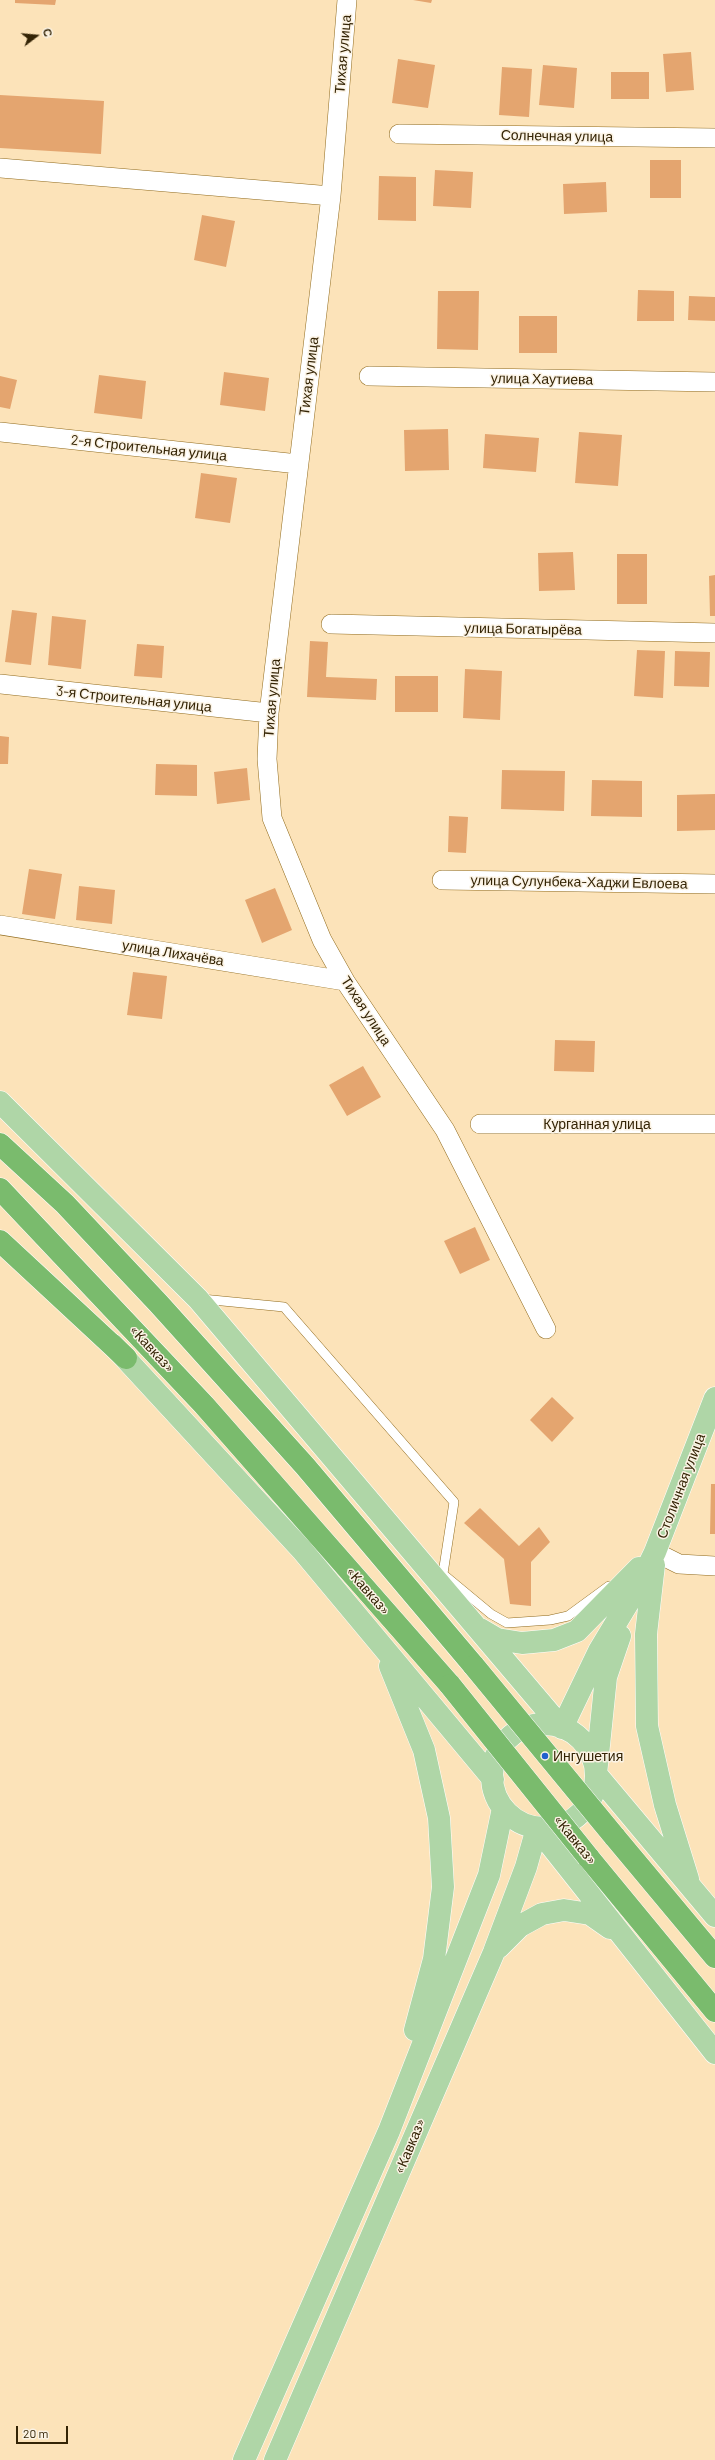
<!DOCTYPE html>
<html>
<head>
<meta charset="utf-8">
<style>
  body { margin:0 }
  #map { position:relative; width:715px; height:2460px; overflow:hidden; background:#fce3b9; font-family:Barlow,sans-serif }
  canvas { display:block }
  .north { position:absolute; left:16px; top:16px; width:40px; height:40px; -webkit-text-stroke:3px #fbf3e5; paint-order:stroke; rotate:74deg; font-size:11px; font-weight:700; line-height:16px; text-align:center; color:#342405 }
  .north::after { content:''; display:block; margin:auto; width:14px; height:18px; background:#342405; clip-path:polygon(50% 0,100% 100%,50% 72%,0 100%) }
  .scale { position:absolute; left:16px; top:2426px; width:52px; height:18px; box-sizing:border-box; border:2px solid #342405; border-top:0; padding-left:5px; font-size:12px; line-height:14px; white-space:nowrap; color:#342405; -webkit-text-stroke:3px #fbf3e5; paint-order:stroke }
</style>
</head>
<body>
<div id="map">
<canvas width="715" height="2460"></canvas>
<div class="north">С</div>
<div class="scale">20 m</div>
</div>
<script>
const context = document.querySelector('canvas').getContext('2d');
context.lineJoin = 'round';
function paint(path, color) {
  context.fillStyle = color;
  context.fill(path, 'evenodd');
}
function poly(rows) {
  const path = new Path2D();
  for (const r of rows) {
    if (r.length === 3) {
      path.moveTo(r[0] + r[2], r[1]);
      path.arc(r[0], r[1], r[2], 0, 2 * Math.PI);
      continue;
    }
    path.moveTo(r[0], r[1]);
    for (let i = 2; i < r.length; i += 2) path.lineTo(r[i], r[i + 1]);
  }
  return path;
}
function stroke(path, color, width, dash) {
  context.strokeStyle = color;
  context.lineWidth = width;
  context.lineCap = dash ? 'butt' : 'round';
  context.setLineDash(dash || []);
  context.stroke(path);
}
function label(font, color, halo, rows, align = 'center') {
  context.font = font + ' Barlow,sans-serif';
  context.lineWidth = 3;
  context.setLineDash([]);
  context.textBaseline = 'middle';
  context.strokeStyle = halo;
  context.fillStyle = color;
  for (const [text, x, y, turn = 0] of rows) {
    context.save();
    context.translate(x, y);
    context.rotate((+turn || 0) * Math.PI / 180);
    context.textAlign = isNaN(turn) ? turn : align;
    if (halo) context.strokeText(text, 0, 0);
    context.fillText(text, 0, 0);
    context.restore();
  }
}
const building = poly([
  [15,0,56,0,55,5,15,3],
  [413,0,432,0,431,3],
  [691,52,694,90,666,92,663,54],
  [398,59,435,65,428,108,392,103],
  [543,65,577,68,574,108,539,105],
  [502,67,532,69,529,117,499,115],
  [611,72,649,72,649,99,611,99],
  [0,95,104,101,101,154,0,148],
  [650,160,681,160,681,198,650,198],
  [435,170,473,172,471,208,433,206],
  [379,176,416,177,416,221,378,220],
  [606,182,607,212,564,214,563,184],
  [202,215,235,221,226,267,194,260],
  [638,290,674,291,674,321,637,321],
  [438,291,479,291,478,350,437,349],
  [689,296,715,297,715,321,688,320],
  [519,316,557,316,557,353,519,353],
  [224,372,269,378,265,411,220,405],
  [99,375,146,381,142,419,94,413],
  [0,376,17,380,10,409,0,407],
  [448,429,449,470,405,471,404,430],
  [579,432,622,435,618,486,575,483],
  [485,434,539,438,536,472,483,468],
  [201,473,237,478,230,523,195,518],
  [573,552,575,590,539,591,538,553],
  [617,554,647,554,647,604,617,604],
  [715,575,715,616,710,616,709,576],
  [12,610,37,613,31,665,5,662],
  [52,616,86,620,81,669,48,665],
  [310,641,328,642,326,677,377,679,376,700,307,697],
  [137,644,164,646,162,678,134,676],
  [637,650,665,651,663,698,634,696],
  [675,651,710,652,709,687,674,686],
  [465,669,502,671,500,720,463,718],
  [395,676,438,676,438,712,395,712],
  [0,736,9,737,8,764,0,764],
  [156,764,197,765,197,796,155,795],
  [247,768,250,800,217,804,214,772],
  [502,770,565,771,564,811,501,809],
  [592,780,642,781,642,817,591,816],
  [715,794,715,830,677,831,677,795],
  [449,816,468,817,466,853,448,852],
  [29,869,62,874,55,919,22,914],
  [79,886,115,890,112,924,76,920],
  [275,888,292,930,262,943,245,900],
  [133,972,167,976,162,1019,127,1015],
  [555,1040,595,1041,594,1072,554,1071],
  [363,1066,381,1097,347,1116,329,1085],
  [475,1227,490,1260,460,1274,444,1241],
  [552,1397,574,1418,552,1442,530,1420],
  [711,1484,715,1484,715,1534,710,1534],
  [480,1508,519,1546,539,1527,550,1542,531,1562,531,1606,510,1604,504,1559,464,1523]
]);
const lane = poly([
  [202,1299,284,1307,454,1502,442,1580],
  [444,1575,491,1614,507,1623,550,1620,568,1616,609,1586]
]);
const street = poly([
  [347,0,331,196,269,713,267,759,272,818,322,940,345,981,445,1130,546,1329],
  [399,134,715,138],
  [0,168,331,196],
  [369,376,715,382],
  [0,432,298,464],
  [331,624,715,633],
  [0,684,269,713],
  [442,880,715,884],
  [0,925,345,981],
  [480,1124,715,1124],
  [655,1552,679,1564,715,1566]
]);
const primary = poly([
  [0,1102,198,1299,562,1728,599,1651,640,1583,655,1552,715,1398],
  [113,1345,302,1550,493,1779],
  [654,1565,646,1634,647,1726,665,1805,688,1879],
  [480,1629,497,1639,522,1643,554,1640,577,1631,639,1568],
  [620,1636,606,1677,596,1774,715,1916],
  [390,1666,424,1750,439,1818,443,1887,434,1959,415,2030],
  [544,1776,52],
  [537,1828,715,2053],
  [499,1947,520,1926,542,1914,564,1910,590,1914,610,1928],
  [244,2460,389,2131,489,1875,503,1808],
  [275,2460,494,1952,526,1867,537,1828]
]);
const highway = poly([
  [0,1144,65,1204,159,1304,305,1466,474,1666],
  [0,1189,204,1405,450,1685],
  [0,1241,126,1358],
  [614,1836,715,1957],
  [588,1857,715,2011]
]);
const highwayBridge = poly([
  [474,1666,614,1836],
  [450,1685,588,1857]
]);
const markers = [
  [545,1756,4,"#2161ce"]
];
const streetNames = [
  ["Тихая улица",343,54,-85],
  ["Солнечная улица",557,136,1],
  ["Тихая улица",309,376,-83],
  ["улица Хаутиева",542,379,1],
  ["2-я Строительная улица",149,448,6],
  ["улица Богатырёва",523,629,1],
  ["Тихая улица",272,698,-85],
  ["3-я Строительная улица",134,699,6],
  ["улица Сулунбека-Хаджи Евлоева",579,882,1],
  ["улица Лихачёва",173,953,9],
  ["Тихая улица",366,1011,57],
  ["Курганная улица",597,1124],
  ["«Кавказ»",152,1349,47],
  ["Столичная улица",681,1486,-69],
  ["«Кавказ»",368,1591,49],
  ["«Кавказ»",575,1840,51],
  ["«Кавказ»",410,2146,-67]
];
const poiNames = [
  ["Ингушетия",553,1756]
];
paint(building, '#e4a56f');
stroke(lane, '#916b1d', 10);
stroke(street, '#916b1d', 20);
stroke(primary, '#fff', 23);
stroke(highway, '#fff', 23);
stroke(lane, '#fff', 9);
stroke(street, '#fff', 19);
stroke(primary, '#afd6a7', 22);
stroke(highway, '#7abb6d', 22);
stroke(highwayBridge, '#fff', 23, []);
stroke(highwayBridge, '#7abb6d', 22);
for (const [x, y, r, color] of markers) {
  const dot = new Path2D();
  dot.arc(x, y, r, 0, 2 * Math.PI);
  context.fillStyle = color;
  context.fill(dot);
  stroke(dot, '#fbf3e5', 1.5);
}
label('14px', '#342405', '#fbf3e5', streetNames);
label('14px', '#342405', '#fbf3e5', poiNames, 'left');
</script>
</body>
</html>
